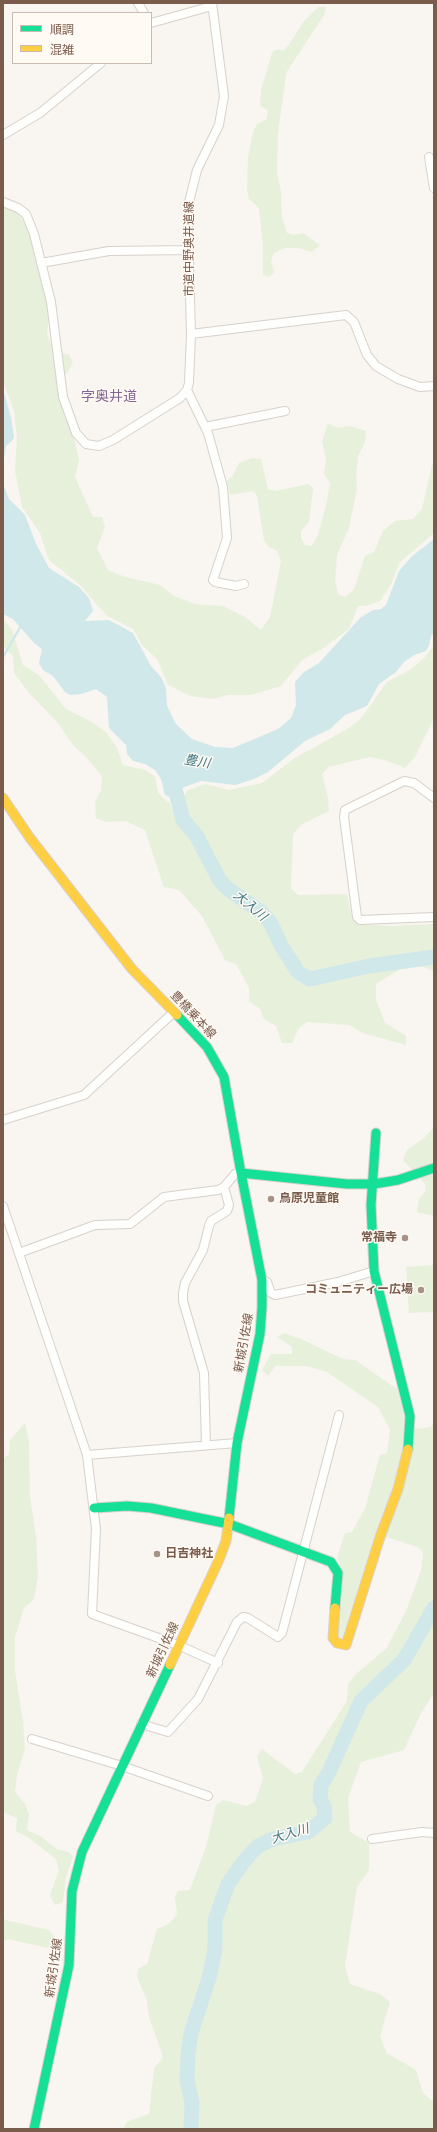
<!DOCTYPE html>
<html>
<head>
<meta charset="utf-8">
<style>
  body { margin:0 }
  #map { position:relative; width:437px; height:2132px; overflow:hidden; background:#f9f5f0; font-family:Karla,"Noto Sans JP",sans-serif }
  canvas { display:block }
  .frame { position:absolute; inset:0; border:4px solid #7a5c4d; pointer-events:none }
  .legend { position:absolute; left:12px; top:12px; width:140px; height:52px; box-sizing:border-box; background:#fffaf3; border:1px solid #cabbb1; margin:0; padding:5px 7px; list-style:none; font-size:12px; color:#7a5c4d }
  .legend li { display:flex; align-items:center; gap:8px; height:20px }
  .legend b { width:20px; border:1px solid #cabbb1 }
</style>
</head>
<body>
<div id="map">
<canvas width="437" height="2132"></canvas>
<div class="frame"></div>
<ul class="legend">
<li><b style="height:5px;background:#16e098"></b>順調</li>
<li><b style="height:5px;background:#ffcf43"></b>混雑</li>
</ul>
</div>
<script>
const context = document.querySelector('canvas').getContext('2d');
context.lineJoin = 'round';
function paint(path, color) {
  context.fillStyle = color;
  context.fill(path, 'evenodd');
}
function poly(rows) {
  const path = new Path2D();
  for (const r of rows) {
    path.moveTo(r[0], r[1]);
    for (let i = 2; i < r.length; i += 2) path.lineTo(r[i], r[i + 1]);
  }
  return path;
}
function stroke(path, color, width, dash) {
  context.strokeStyle = color;
  context.lineWidth = width;
  context.lineCap = dash ? 'butt' : 'round';
  context.setLineDash(dash || []);
  context.stroke(path);
}
function label(font, color, halo, rows, align = 'center') {
  context.font = font + ' Karla,"Noto Sans JP",sans-serif';
  context.lineWidth = 3;
  context.setLineDash([]);
  context.textBaseline = 'middle';
  context.strokeStyle = halo;
  context.fillStyle = color;
  for (const [text, x, y, turn = 0] of rows) {
    context.save();
    context.translate(x, y);
    context.rotate((+turn || 0) * Math.PI / 180);
    context.textAlign = isNaN(turn) ? turn : align;
    if (halo) context.strokeText(text, 0, 0);
    context.fillText(text, 0, 0);
    context.restore();
  }
}
const green = poly([
  [318,7,326,7,324,15,286,73,278,135,277,173,281,192,282,217,287,233,293,235,303,233,320,245,312,252,298,248,285,248,274,253,271,261,274,272,269,277,263,275,263,246,259,208,249,199,247,188,248,157,253,132,257,124,267,119,268,111,260,105,261,90,272,53,275,50,284,50,288,46,304,21],
  [3,206,18,213,26,225,38,259,49,315,47,335,54,350,69,355,73,363,67,373,57,380,63,412,74,438,79,460,75,477,93,517,102,517,105,527,97,548,108,570,125,577,160,585,176,597,195,604,223,606,245,617,261,630,270,617,281,561,277,551,269,547,264,540,257,496,253,491,230,495,227,481,233,475,239,463,252,458,261,459,268,489,275,491,308,484,313,488,309,522,301,531,301,538,305,545,312,546,318,535,327,501,330,483,324,474,326,461,322,441,328,423,338,428,350,426,366,431,365,442,358,456,356,475,357,488,349,528,337,555,335,580,338,594,345,597,354,589,365,556,374,552,383,531,395,521,413,519,422,509,432,465,434,463,434,533,400,562,391,584,380,601,366,606,358,606,349,629,322,649,302,660,281,686,251,695,227,695,214,699,190,696,168,685,157,659,142,645,133,629,107,616,80,585,49,560,40,533,22,507,15,471,17,437,14,411,3,381],
  [3,620,12,629,23,665,39,675,66,709,92,722,106,732,117,748,123,765,145,770,155,776,158,792,164,799,170,803,175,818,185,811,182,798,188,790,206,784,229,790,262,783,295,758,349,728,362,717,387,682,410,670,425,657,434,645,434,718,415,757,405,768,388,761,370,757,329,767,322,774,328,798,329,811,302,824,293,834,291,888,298,895,347,894,351,913,360,924,392,926,434,924,434,971,418,965,407,965,376,984,376,1000,385,1023,406,1036,406,1045,363,1033,349,1025,307,1022,299,1028,292,1043,282,1043,276,1026,264,1019,260,1009,249,1001,249,988,236,964,225,960,202,916,179,890,164,887,145,830,126,821,106,822,96,818,95,802,101,791,102,776,86,757,73,745,58,723,29,693,14,673,13,656,3,646],
  [434,1127,434,1216,417,1212,419,1199,426,1191,425,1184,403,1160,407,1150,424,1138],
  [434,1265,434,1312,409,1313,406,1267],
  [284,1333,301,1339,343,1359,355,1360,397,1389,408,1424,418,1429,431,1427,434,1420,434,1693,421,1713,404,1750,361,1762,348,1798,350,1832,369,1843,369,1870,357,1887,345,1966,350,1984,380,1994,390,2002,380,2036,387,2053,416,2070,423,2093,434,2102,434,2129,123,2129,127,2122,149,2114,154,2069,163,2057,149,2017,147,2000,137,1977,138,1969,147,1964,157,1929,169,1924,177,1914,175,1897,178,1891,190,1890,206,1847,216,1805,223,1800,246,1806,255,1802,263,1778,257,1757,262,1749,295,1774,302,1772,347,1701,348,1684,356,1674,386,1649,406,1611,421,1571,423,1552,418,1547,386,1537,373,1540,342,1638,337,1636,340,1566,337,1558,345,1533,352,1532,365,1508,380,1455,387,1453,390,1430,378,1407,327,1372,306,1366,275,1366,268,1376,262,1370,271,1354,292,1354,292,1347,277,1337],
  [25,1423,29,1442,30,1497,36,1536,38,1577,34,1599,24,1608,15,1637,15,1671,23,1721,25,1749,17,1775,15,1792,26,1805,29,1815,27,1830,40,1836,57,1849,68,1852,73,1856,66,1877,63,1902,55,1905,50,1895,59,1870,56,1859,29,1838,16,1831,17,1818,3,1812,3,1459,9,1454,10,1440],
  [3,1914,5,1920,49,1930,58,1941,53,1949,8,1939,3,1941]
]);
const water = poly([
  [3,389,11,418,14,437,12,441,6,446,4,457,4,486,9,499,25,515,36,544,49,568,79,587,89,598,93,611,85,621,109,620,133,633,151,666,161,677,166,688,167,706,176,724,192,739,215,747,233,748,278,729,291,718,296,705,295,682,304,672,319,663,360,618,373,610,381,609,386,605,399,571,411,557,434,539,434,632,431,636,429,645,426,651,414,655,404,662,396,672,379,684,367,706,345,715,330,729,305,741,268,772,254,779,235,785,201,781,182,788,179,796,173,799,165,795,161,779,155,770,145,764,133,761,127,754,126,745,109,728,107,697,96,689,81,694,70,695,65,692,53,676,43,670,39,663,42,649,34,643,13,619,3,614]
]);
const stream = poly([
  [3,657,22,624]
]);
const river = poly([
  [172,777,183,820,196,835,220,881,228,889,261,912,270,922,282,947,298,972,310,979,369,966,434,957],
  [191,2129,192,2102,187,2081,188,2054,191,2033,209,1978,215,1950,215,1920,228,1884,244,1861,258,1846,273,1839,308,1832,325,1818,324,1806,320,1799,321,1785,329,1772,361,1701,404,1660,434,1608]
]);
const street = poly([
  [138,3,144,13],
  [151,23,212,6],
  [3,135,40,113,101,63],
  [429,157,434,188],
  [3,202,18,208,26,214,34,234,51,302,63,397,76,433,86,444,99,446,113,440,180,398,187,390,189,383,191,334,188,222,189,202,197,170,219,125,224,96,212,3],
  [41,263,109,251,189,250],
  [191,334,346,315,354,322,367,355,376,366,398,379,420,387,434,386],
  [187,390,208,433,223,487,227,538,213,580,215,582,236,586,244,584],
  [205,427,285,411],
  [434,798,414,783,404,781,345,810,344,817,357,917,360,920,434,917],
  [3,1120,84,1095,174,1012],
  [3,1206,87,1455,96,1529,92,1614,178,1645,218,1663],
  [19,1253,95,1225,130,1224,164,1197,218,1190,224,1187,235,1174,241,1173],
  [262,1280,267,1282,271,1293,275,1295,338,1282,374,1271],
  [206,1445,204,1373,183,1301,183,1293,185,1283,203,1250,209,1226,211,1221,227,1211,229,1205,224,1187],
  [87,1455,237,1443],
  [141,1724,168,1732,198,1699,237,1622,243,1617,248,1618,278,1637,282,1633,339,1415],
  [32,1739,122,1766,208,1796],
  [372,1839,422,1832,434,1833]
]);
const fast = poly([
  [177,1015,207,1047,224,1077,241,1173,347,1184,374,1184,398,1180,434,1168],
  [376,1133,371,1205,374,1271,410,1416,408,1449],
  [94,1508,127,1506,151,1508,229,1524,331,1562,338,1573,335,1608],
  [229,1518,237,1443,260,1334,262,1307,262,1280,241,1173],
  [34,2129,69,1965,72,1891,82,1852,170,1665]
]);
const slow = poly([
  [3,798,30,838,132,969,177,1015],
  [335,1608,333,1638,337,1643,346,1645,380,1537,398,1489,408,1449],
  [170,1665,218,1562,226,1541,229,1518]
]);
const markers = [
  [271,1199,4,"#a69286"],
  [405,1238,4,"#a69286"],
  [421,1290,4,"#a69286"],
  [157,1554,4,"#a69286"]
];
const streetNames = [
  ["市道中野奥井道線",190,249,-90],
  ["豊橋乗本線",193,1015,47],
  ["新城引佐線",244,1343,-80],
  ["新城引佐線",163,1650,-65],
  ["新城引佐線",54,1968,-82]
];
const poiNames = [
  ["鳥原児童館",279,1199],
  ["常福寺",397,1238,"right"],
  ["コミュニティー広場",413,1290,"right"],
  ["日吉神社",165,1554]
];
const waterNames = [
  ["豊川",197,762,9],
  ["大入川",250,906,40],
  ["大入川",290,1834,-17]
];
const quarterNames = [
  ["字奥井道",109,397]
];
paint(green, '#e7f0db');
paint(water, '#d0e8ea');
stroke(stream, '#d0e8ea', 2.5);
stroke(river, '#d0e8ea', 15);
stroke(street, '#d7d1cb', 10);
stroke(fast, '#d9d2cb', 11);
stroke(slow, '#d9d2cb', 11);
stroke(street, '#fefefd', 8);
stroke(fast, '#16e098', 9);
stroke(slow, '#ffcf43', 9);
for (const [x, y, r, color] of markers) {
  const dot = new Path2D();
  dot.arc(x, y, r, 0, 2 * Math.PI);
  context.fillStyle = color;
  context.fill(dot);
  stroke(dot, '#fffaf3', 1.5);
}
label('12px', '#7a5c4d', '#fffaf3', streetNames);
label('bold 12px', '#7a5c4d', '#fffaf3', poiNames, 'left');
label('italic 13px', '#437c86', '#fffaf3', waterNames);
label('14px', '#846695', '#fffaf3', quarterNames);
</script>
</body>
</html>
